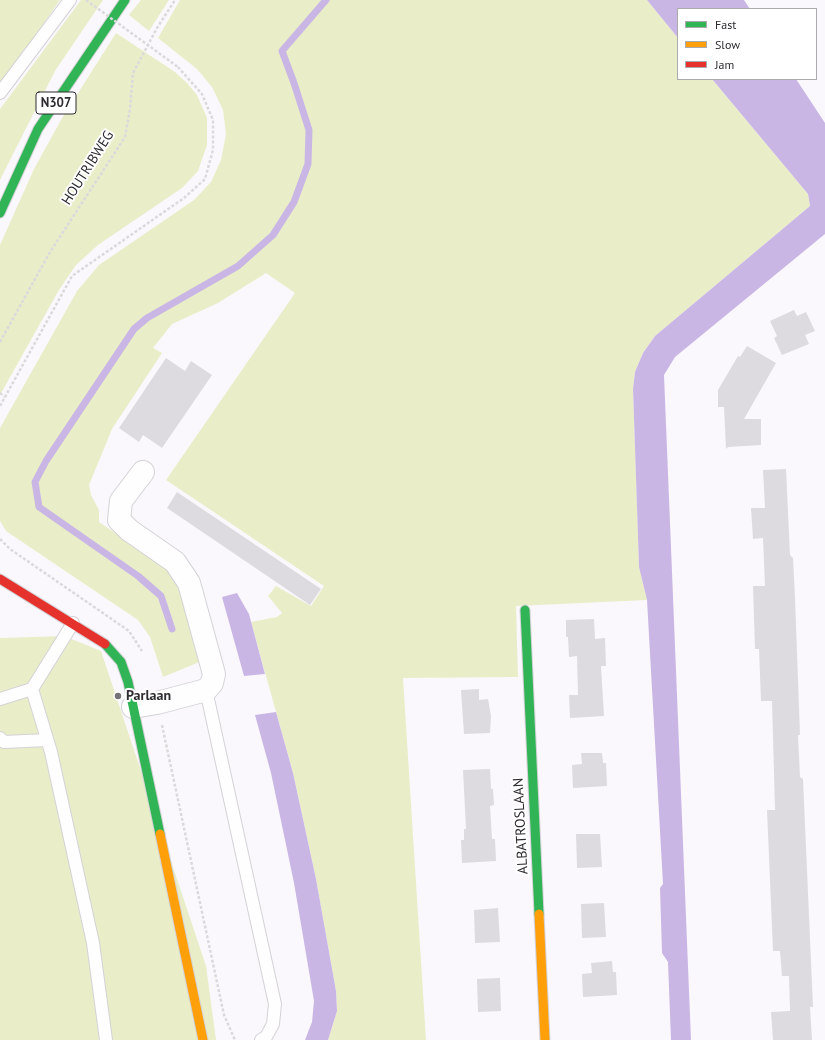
<!DOCTYPE html>
<html>
<head>
<meta charset="utf-8">
<style>
  body { margin:0 }
  #map { position:relative; width:825px; height:1040px; overflow:hidden; background:#faf8fc; font-family:"PT Sans",sans-serif }
  canvas { display:block }
  .legend { position:absolute; left:677px; top:8px; width:140px; height:72px; box-sizing:border-box; background:#fff; border:1px solid #abaaac; margin:0; padding:5px 7px; list-style:none; font-size:12px; color:#2d2b30 }
  .legend li { display:flex; align-items:center; gap:8px; height:20px }
  .legend b { width:20px; border:1px solid #abaaac }
</style>
</head>
<body>
<div id="map">
<canvas width="825" height="1040"></canvas>
<ul class="legend">
<li><b style="height:5px;background:#30b455"></b>Fast</li>
<li><b style="height:5px;background:#ff9f0a"></b>Slow</li>
<li><b style="height:5px;background:#e5322d"></b>Jam</li>
</ul>
</div>
<script>
const context = document.querySelector('canvas').getContext('2d');
context.lineJoin = 'round';
function paint(path, color) {
  context.fillStyle = color;
  context.fill(path, 'evenodd');
}
function poly(rows) {
  const path = new Path2D();
  for (const r of rows) {
    path.moveTo(r[0], r[1]);
    for (let i = 2; i < r.length; i += 2) path.lineTo(r[i], r[i + 1]);
  }
  return path;
}
function stroke(path, color, width, dash) {
  context.strokeStyle = color;
  context.lineWidth = width;
  context.lineCap = dash ? 'butt' : 'round';
  context.setLineDash(dash || []);
  context.stroke(path);
}
function label(font, color, halo, rows, align = 'center') {
  context.font = font + ' "PT Sans",sans-serif';
  context.lineWidth = 4;
  context.setLineDash([]);
  context.textBaseline = 'middle';
  context.strokeStyle = halo;
  context.fillStyle = color;
  for (const [text, x, y, turn = 0] of rows) {
    context.save();
    context.translate(x, y);
    context.rotate((+turn || 0) * Math.PI / 180);
    context.textAlign = isNaN(turn) ? turn : align;
    if (halo) context.strokeText(text, 0, 0);
    context.fillText(text, 0, 0);
    context.restore();
  }
}
const green = poly([
  [0,0,60,0,0,86],
  [81,0,103,0,55,71,0,180,0,109],
  [141,0,169,0,149,31,129,15],
  [180,0,647,0,678,38,678,79,712,79,808,194,810,206,655,336,643,353,635,372,633,389,639,566,647,600,516,606,518,677,403,678,426,1040,328,1040,337,1011,336,991,316,879,293,773,251,622,277,617,282,613,268,596,276,586,311,606,324,586,166,480,295,293,266,273,218,303,172,324,153,348,162,353,112,429,89,485,91,495,99,510,99,522,169,569,181,584,202,661,163,677,150,637,138,620,6,531,0,521,0,428,77,291,99,265,194,200,211,182,221,160,226,134,223,110,212,87,197,69,158,38],
  [116,33,175,72,187,83,197,95,207,118,207,145,198,171,182,188,98,245,76,265,59,290,0,395,0,245,34,169,61,120],
  [64,636,101,651,206,966,216,1040,0,1040,0,638]
]);
const water = poly([
  [647,0,744,0,750,9,678,9,678,38],
  [712,79,796,79,825,123,825,234,675,357,664,375,691,1040,671,1040,668,962,662,953,660,888,663,884,647,600,639,567,633,389,635,372,643,353,655,336,810,206,808,194],
  [237,593,249,614,265,674,244,676,222,597],
  [276,712,293,773,316,879,336,991,337,1011,328,1040,305,1040,312,1022,314,1001,294,883,271,773,255,715]
]);
const stream = poly([
  [172,629,161,596,138,576,39,507,35,482,46,461,134,329,147,318,238,266,273,235,294,202,308,164,309,130,294,83,282,51,326,0]
]);
const building = poly([
  [794,310,797,316,806,312,815,331,805,335,809,344,782,355,774,338,777,336,770,321],
  [747,346,776,363,744,419,761,419,761,445,728,447,726,449,724,407,718,407,718,390,738,356,740,357],
  [166,358,185,371,191,361,212,375,162,448,143,435,139,442,119,428],
  [786,469,790,555,793,558,795,598,800,735,798,735,800,777,803,779,813,1007,810,1007,812,1040,773,1040,771,1012,790,1011,789,976,782,976,780,951,773,951,767,810,775,810,772,701,761,701,759,649,755,649,753,586,765,586,763,538,753,539,751,508,765,508,763,470],
  [177,492,321,589,310,605,167,508],
  [594,619,595,639,605,638,606,666,601,666,604,716,570,718,569,695,578,695,577,656,569,657,568,637,566,637,566,620],
  [479,689,479,700,488,699,491,716,490,733,464,734,461,690],
  [581,753,602,753,603,763,606,763,607,786,573,788,572,765,582,764],
  [490,769,491,789,493,789,494,805,490,806,492,839,495,839,496,861,462,863,461,840,464,840,464,829,466,829,463,770],
  [576,834,600,834,602,867,577,868],
  [604,903,606,937,582,938,581,904],
  [498,908,500,942,475,943,474,910],
  [612,961,613,972,616,972,617,995,583,997,582,974,592,973,591,963],
  [500,978,501,1011,478,1012,477,979]
]);
const path = poly([
  [0,342,50,252,125,137,130,109,133,73,157,28,175,0],
  [0,393,5,397],
  [0,406,72,276,184,198,205,179,213,150,213,120,202,94,178,67],
  [0,539,10,549,129,631,142,651],
  [162,725,224,1015,235,1040]
]);
const lane = poly([
  [0,93,70,0],
  [32,689,51,752,93,943,106,1040],
  [206,690,275,1004,273,1024,266,1037,261,1040],
  [0,699,32,689,73,623],
  [0,738,4,742,47,740]
]);
const street = poly([
  [133,707,157,703,206,690,212,683,214,674,189,583,175,562,129,530,119,520,121,501,143,472]
]);
const fast = poly([
  [0,213,38,129,125,0],
  [525,610,539,914],
  [105,644,121,662,128,682,160,834]
]);
const slow = poly([
  [160,834,203,1040],
  [539,914,545,1040]
]);
const jam = poly([
  [0,579,105,644]
]);
const pathBridge = poly([
  [86,0,178,67]
]);
const markers = [
  [118,696,4,"#757377"]
];
const shields = [
  [56,103,40]
];
const shieldNames = [
  ["N307",56,103]
];
const streetNames = [
  ["HOUTRIBWEG",88,168,-58],
  ["ALBATROSLAAN",521,826,-93]
];
const poiNames = [
  ["Parlaan",126,696]
];
paint(green, '#e9eec9');
paint(water, '#cab6e4');
stroke(stream, '#cab6e4', 7);
paint(building, '#dddbdf');
stroke(lane, '#d4d2d7', 14);
stroke(street, '#d4d2d7', 24);
stroke(fast, '#d4d2d7', 11);
stroke(slow, '#d4d2d7', 11);
stroke(jam, '#d4d2d7', 11);
stroke(path, '#dad9db', 2.5, [3, 2]);
stroke(lane, '#fefeff', 12);
stroke(street, '#fefeff', 22);
stroke(fast, '#30b455', 9);
stroke(slow, '#ff9f0a', 9);
stroke(jam, '#e5322d', 9);
stroke(pathBridge, '#dad9db', 2.5, [3, 2]);
for (const [x, y, r, color] of markers) {
  const dot = new Path2D();
  dot.arc(x, y, r, 0, 2 * Math.PI);
  context.fillStyle = color;
  context.fill(dot);
  stroke(dot, '#fff', 1.5);
}
for (const [x, y, w] of shields) {
  const box = new Path2D();
  box.roundRect(x - w / 2, y - 11, w, 22, 3);
  context.fillStyle = '#fff';
  context.fill(box);
  stroke(box, '#2d2b30', 1);
}
label('bold 13px', '#2d2b30', null, shieldNames);
label('14px', '#2d2b30', '#fff', streetNames);
label('bold 14px', '#2d2b30', '#fff', poiNames, 'left');
</script>
</body>
</html>
